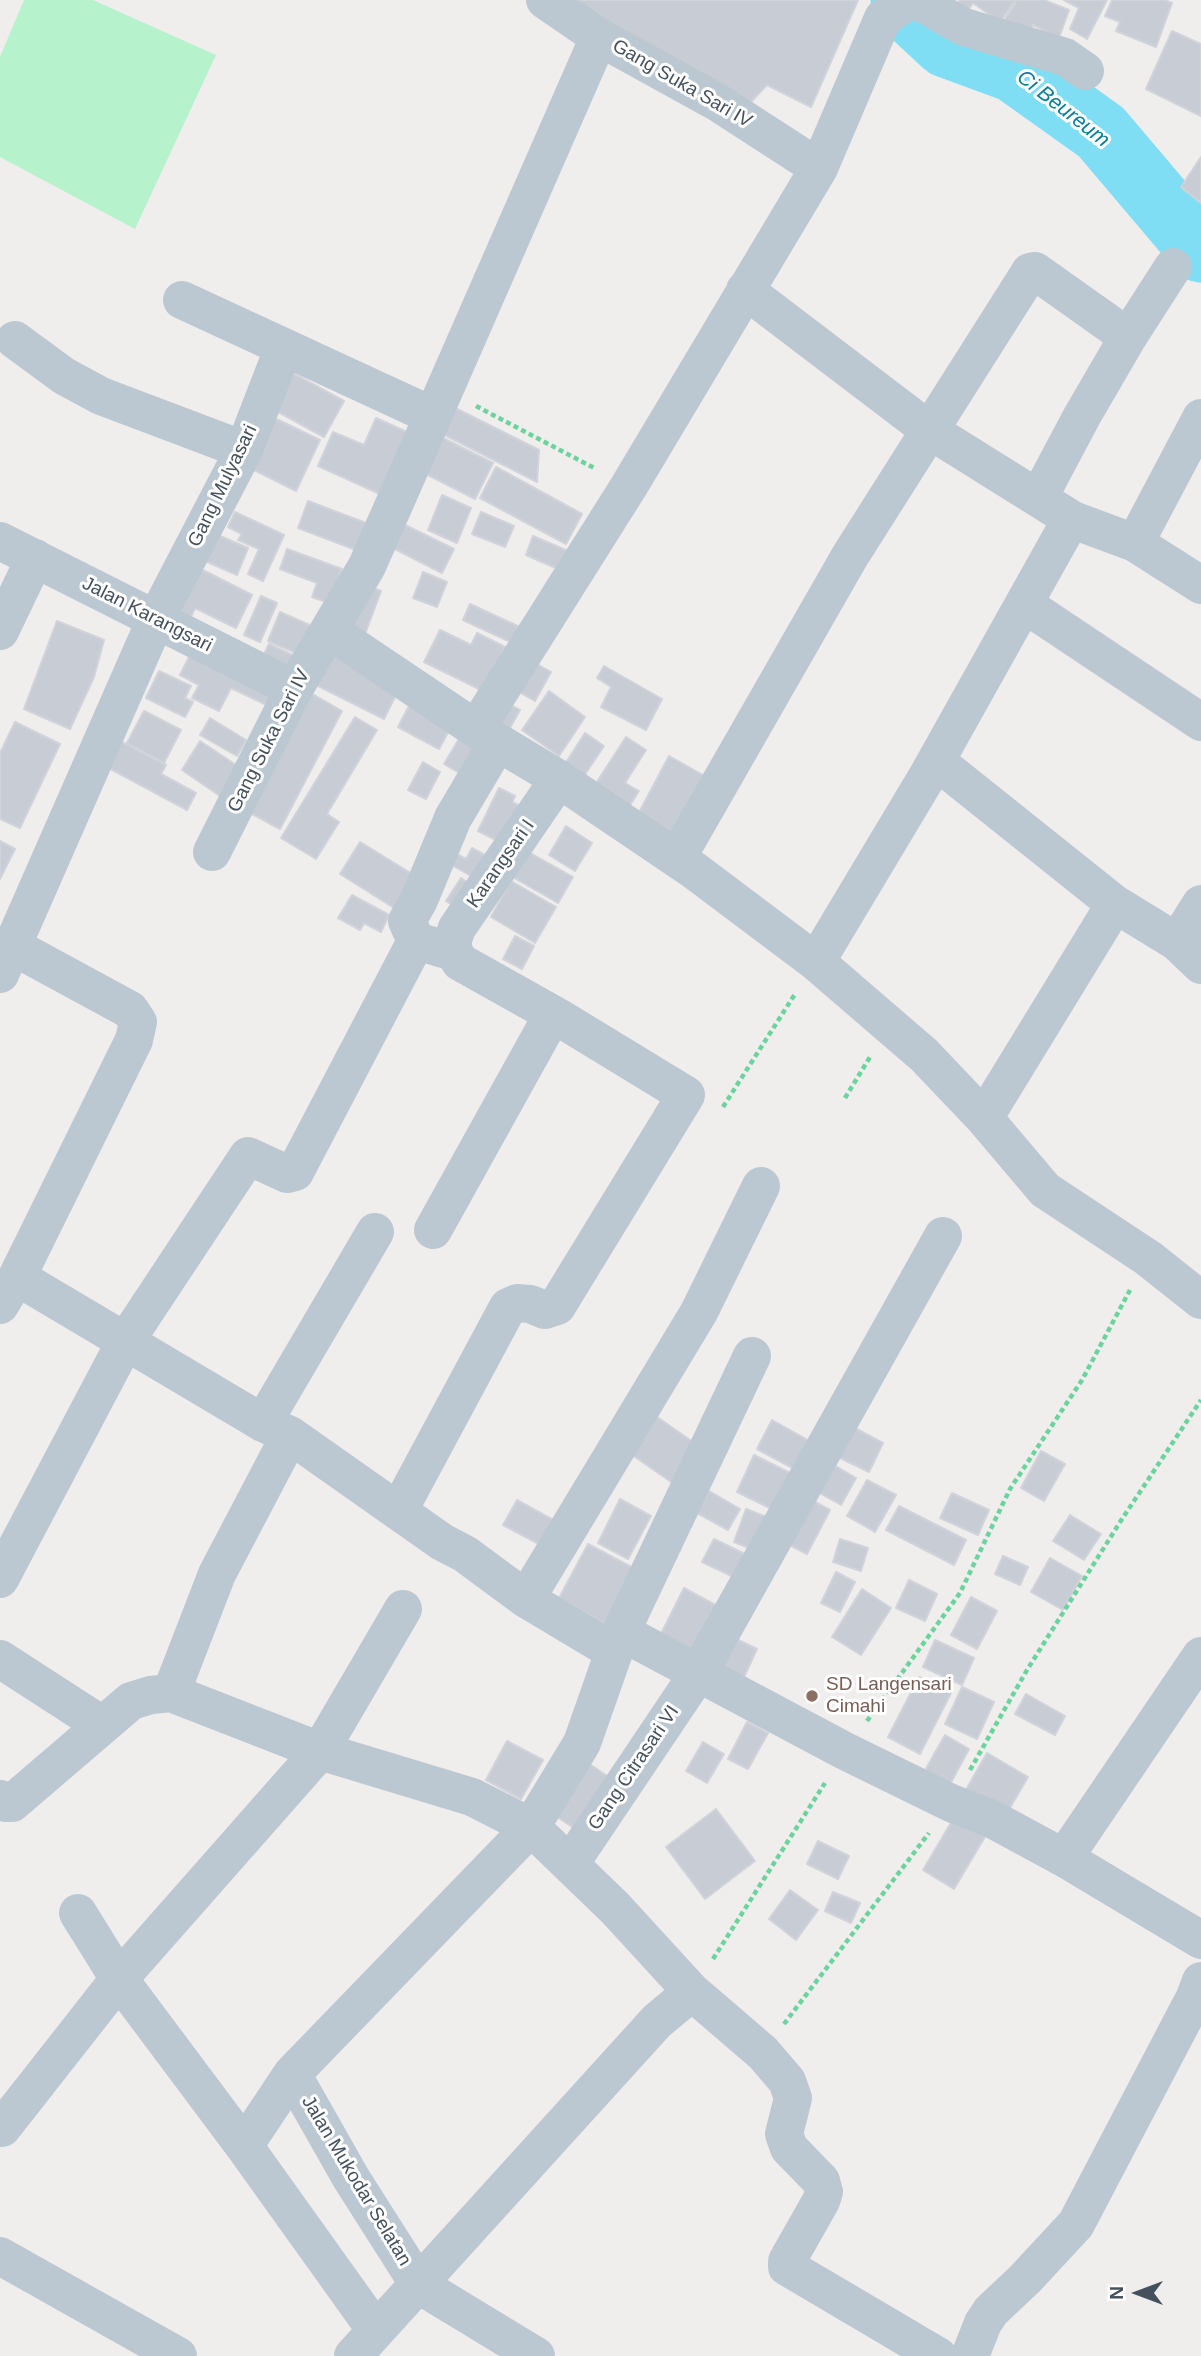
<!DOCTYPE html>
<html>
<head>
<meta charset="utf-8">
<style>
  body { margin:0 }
  #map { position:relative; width:1201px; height:2356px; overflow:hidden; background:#f0eded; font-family:Helvetica,sans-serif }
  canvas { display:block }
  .north { position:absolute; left:1103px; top:2258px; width:70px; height:70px; -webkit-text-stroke:5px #fff; paint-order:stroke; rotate:270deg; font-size:19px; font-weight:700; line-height:28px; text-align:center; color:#44515c }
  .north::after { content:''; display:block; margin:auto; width:24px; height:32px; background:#44515c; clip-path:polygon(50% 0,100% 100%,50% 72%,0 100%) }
</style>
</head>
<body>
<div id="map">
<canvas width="1201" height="2356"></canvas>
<div class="north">N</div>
</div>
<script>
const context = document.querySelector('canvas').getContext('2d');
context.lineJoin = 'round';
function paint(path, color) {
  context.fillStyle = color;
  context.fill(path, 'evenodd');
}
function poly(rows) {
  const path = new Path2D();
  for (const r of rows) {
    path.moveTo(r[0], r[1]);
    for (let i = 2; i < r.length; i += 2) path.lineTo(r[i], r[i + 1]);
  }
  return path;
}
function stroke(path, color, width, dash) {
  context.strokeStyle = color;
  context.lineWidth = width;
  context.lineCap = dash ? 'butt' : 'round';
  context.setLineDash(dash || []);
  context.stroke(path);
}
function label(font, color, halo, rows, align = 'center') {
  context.font = font + ' Helvetica,sans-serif';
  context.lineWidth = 6;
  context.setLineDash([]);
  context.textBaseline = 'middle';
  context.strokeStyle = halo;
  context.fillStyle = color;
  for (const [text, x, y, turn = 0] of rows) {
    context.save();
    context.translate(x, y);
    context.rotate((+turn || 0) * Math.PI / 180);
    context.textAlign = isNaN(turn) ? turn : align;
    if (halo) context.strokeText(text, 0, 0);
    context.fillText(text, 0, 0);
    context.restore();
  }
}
const green = poly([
  [24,0,93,0,216,55,135,229,0,157,0,57]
]);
const river = poly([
  [905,0,903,5,946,45,1014,70,1101,132,1201,250]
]);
const building = poly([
  [558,0,858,0,811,107,767,85,749,104,558,0],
  [960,0,1015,0,1000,22,973,3,968,10,958,3,960,0],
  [1017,0,1044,0,1069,10,1059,38,1033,25,1029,36,998,30,1017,0],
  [1064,0,1107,0,1087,39,1070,29,1079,8,1064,0],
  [1112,0,1165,0,1172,3,1156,47,1116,31,1120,22,1105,16,1112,0],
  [1172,31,1201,44,1201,116,1146,89,1172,31],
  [1201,157,1201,203,1181,187,1201,157],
  [289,371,344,401,324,437,269,407,289,371],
  [449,405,539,450,537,482,437,431,449,405],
  [264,413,320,440,296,491,240,463,264,413],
  [376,418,407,432,380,494,318,466,333,432,364,445,376,418],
  [439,436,493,463,475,499,422,472,439,436],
  [496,467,582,514,566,544,480,498,496,467],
  [442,495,471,508,457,543,428,530,442,495],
  [308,501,366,523,356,550,298,528,308,501],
  [235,512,284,535,263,581,248,574,259,549,238,540,242,534,228,527,235,512],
  [481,512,514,526,505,547,472,534,481,512],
  [401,523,454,549,442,573,389,546,401,523],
  [206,530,248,548,237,575,196,557,206,530],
  [533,536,575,554,567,573,526,555,533,536],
  [287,549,342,569,329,603,312,597,317,583,280,569,287,549],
  [191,564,252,595,236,628,195,608,191,617,170,606,191,564],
  [423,572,447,582,437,607,413,598,423,572],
  [364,584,381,591,361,645,344,638,364,584],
  [261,596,277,603,260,642,244,635,261,596],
  [470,604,524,629,517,645,463,620,470,604],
  [280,612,314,627,303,656,268,641,280,612],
  [57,621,104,640,94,677,70,729,24,709,57,621],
  [440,630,471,645,477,633,505,647,483,691,424,662,440,630],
  [269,644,301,659,291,682,258,667,269,644],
  [195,645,280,688,271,707,231,688,219,711,192,698,199,685,180,675,195,645],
  [326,652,399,689,384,719,310,682,326,652],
  [528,659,551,672,535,701,512,688,528,659],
  [604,666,662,699,646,730,601,707,611,687,597,678,604,666],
  [159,671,191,686,185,698,193,702,185,717,146,698,159,671],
  [549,691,585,717,559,756,522,730,549,691],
  [309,692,342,711,280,829,245,810,309,692],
  [502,700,520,710,506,735,488,726,502,700],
  [410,704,451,727,439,749,398,727,410,704],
  [144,711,181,730,164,763,127,743,144,711],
  [355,717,377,730,327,814,339,822,316,859,281,838,355,717],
  [210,718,246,740,237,756,200,735,210,718],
  [15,722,60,744,20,828,0,819,0,753,15,722],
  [463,732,487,746,468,778,444,764,463,732],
  [585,733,604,746,580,782,561,770,585,733],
  [626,737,646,750,625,783,639,791,627,810,593,788,626,737],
  [120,741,166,765,161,774,196,793,187,810,107,767,120,741],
  [200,741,239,767,220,796,182,770,200,741],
  [669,756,710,779,676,842,635,820,669,756],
  [423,762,440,772,426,799,408,790,423,762],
  [499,788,515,796,512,802,528,810,510,847,478,831,499,788],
  [566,826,592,843,575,871,549,855,566,826],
  [0,841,15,849,0,879,0,841],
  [360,842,422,880,402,913,340,874,360,842],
  [472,848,494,860,482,882,446,862,451,851,466,859,472,848],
  [523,849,573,877,558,903,509,875,523,849],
  [461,878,479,891,465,913,446,901,461,878],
  [511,881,556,907,535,943,491,917,511,881],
  [352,895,389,915,381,932,364,923,360,930,338,918,352,895],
  [515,936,534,946,522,969,503,959,515,936],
  [650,1412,700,1447,674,1484,625,1450,650,1412],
  [772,1420,813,1443,798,1471,757,1449,772,1420],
  [851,1426,883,1443,869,1472,836,1456,851,1426],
  [1041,1451,1065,1464,1044,1501,1021,1488,1041,1451],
  [754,1455,796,1476,778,1512,737,1492,754,1455],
  [832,1464,856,1478,841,1505,816,1491,832,1464],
  [867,1480,896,1495,875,1532,847,1516,867,1480],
  [709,1491,740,1509,728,1530,697,1513,709,1491],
  [952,1493,989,1510,978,1535,940,1518,952,1493],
  [804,1496,830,1510,807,1554,782,1541,804,1496],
  [620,1499,651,1516,628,1559,598,1543,620,1499],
  [517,1500,555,1521,541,1545,503,1525,517,1500],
  [899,1506,966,1540,954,1565,886,1530,899,1506],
  [746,1509,772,1519,759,1552,734,1542,746,1509],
  [1070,1515,1101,1534,1084,1560,1053,1541,1070,1515],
  [714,1539,751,1557,740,1580,702,1562,714,1539],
  [840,1539,868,1548,861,1571,833,1562,840,1539],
  [588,1544,637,1570,607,1625,559,1598,588,1544],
  [1003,1556,1028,1567,1020,1585,995,1574,1003,1556],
  [1050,1558,1082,1576,1063,1610,1031,1592,1050,1558],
  [836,1572,855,1582,840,1612,821,1603,836,1572],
  [909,1580,937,1594,925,1621,896,1608,909,1580],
  [684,1588,721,1608,695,1658,659,1638,684,1588],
  [862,1589,891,1608,861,1655,832,1637,862,1589],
  [971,1597,997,1611,977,1649,951,1635,971,1597],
  [728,1635,757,1649,744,1677,715,1664,728,1635],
  [935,1640,974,1658,962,1685,923,1667,935,1640],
  [919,1677,951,1693,920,1754,888,1737,919,1677],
  [962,1687,994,1702,977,1739,945,1724,962,1687],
  [1026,1694,1065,1716,1055,1735,1015,1714,1026,1694],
  [747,1722,768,1733,748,1769,728,1759,747,1722],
  [945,1735,969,1749,948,1788,923,1774,945,1735],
  [507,1741,543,1760,521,1799,486,1780,507,1741],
  [703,1742,724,1754,707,1783,686,1771,703,1742],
  [987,1753,1028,1777,1004,1818,963,1795,987,1753],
  [585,1761,613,1780,578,1831,550,1812,585,1761],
  [716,1809,755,1861,705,1899,666,1847,716,1809],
  [955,1816,986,1835,954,1889,923,1870,955,1816],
  [818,1841,849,1856,838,1879,807,1864,818,1841],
  [790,1890,818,1910,796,1940,769,1919,790,1890],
  [833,1892,860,1903,851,1923,825,1911,833,1892]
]);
const path = poly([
  [476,406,596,469],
  [845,1098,870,1057],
  [723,1107,795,994],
  [867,1721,960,1593,1010,1489,1082,1380,1130,1290],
  [970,1770,1027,1670,1122,1519,1201,1400],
  [713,1959,825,1783],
  [784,2024,929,1833]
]);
const minor = poly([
  [545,0,599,37,717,102,819,168],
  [917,0,964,27,1065,57,1085,71],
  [745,290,929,430,1073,520,1135,543,1201,585],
  [182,300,433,416,367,566,294,689,212,852],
  [15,340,64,376,101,396,244,450],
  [433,416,599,37],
  [1039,497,1082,416,1128,337,1173,267],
  [0,541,294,689],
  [1135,543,1201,418],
  [1024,604,1201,722],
  [0,631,35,558],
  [330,631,476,729,559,779,695,871,816,962,924,1055,984,1118,1045,1190,1148,1258,1201,1300],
  [476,729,629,486,819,168,883,18,910,0],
  [936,761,1115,904,1177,942,1201,965],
  [677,858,850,556,1030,272,1035,271,1128,337],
  [1177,942,1201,904],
  [454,952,452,942,457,928,559,779],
  [816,962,928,775,1064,532,1073,520],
  [0,974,156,619,244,450,283,349],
  [984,1118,1115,904],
  [433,1230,553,1014],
  [17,1277,263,1423,290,1435,442,1542,465,1554,526,1599,613,1651],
  [0,1305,17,1277,134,1040,138,1022,130,1010,14,947],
  [263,1423,375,1232],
  [399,1510,508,1307,517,1303,530,1304,545,1310,557,1306,686,1095,558,1017,460,962,454,952,416,941,407,921,419,900,453,818,498,742],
  [0,1579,125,1342,248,1156,287,1174,295,1172,416,941],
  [526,1599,699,1312,761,1186],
  [621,1632,752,1356],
  [0,1659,102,1725],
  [171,1693,217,1574,290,1435],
  [0,1799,6,1803,12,1803,131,1701,151,1695,171,1693,320,1751,472,1797,531,1827,615,1908,692,1992,763,2053,787,2081,793,2098,784,2134,789,2148,821,2181,824,2192,821,2201,787,2261,787,2267,938,2356],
  [1064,1858,1201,1656],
  [570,1864,699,1672,943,1236],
  [78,1913,119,1979,244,2146,375,2329],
  [2,2128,119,1979,320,1751,403,1609],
  [244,2146,292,2074],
  [0,2256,178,2356],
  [353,2356,657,2021,692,1992],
  [536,2356,419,2285,351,2178,292,2074,531,1827,582,1743,621,1632,845,1751,951,1803,992,1819,1064,1858,1201,1940],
  [970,2356,983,2323,991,2311,1025,2279,1076,2224,1195,1997,1201,1981]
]);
const markers = [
  [812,1696,7,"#8d6e63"]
];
const streetNames = [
  ["Gang Suka Sari IV",682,84,30],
  ["Gang Mulyasari",223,486,-64],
  ["Jalan Karangsari",147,615,27],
  ["Gang Suka Sari IV",269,741,-63],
  ["Karangsari I",501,864,-55],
  ["Gang Citrasari VI",634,1768,-56],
  ["Jalan Mukodar Selatan",356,2181,59]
];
const educationNames = [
  ["SD Langensari",826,1685],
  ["Cimahi",826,1707]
];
const waterNames = [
  ["Ci Beureum",1063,109,38]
];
paint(green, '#b6f3cc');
stroke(river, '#7fdef4', 65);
paint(building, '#c8ccd4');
stroke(building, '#d0d3da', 2);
stroke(path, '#6bd49e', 4.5, [5, 3.5]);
stroke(minor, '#bcc8d1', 38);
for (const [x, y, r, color] of markers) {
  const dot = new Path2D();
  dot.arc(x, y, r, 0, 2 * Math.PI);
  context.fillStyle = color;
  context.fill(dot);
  stroke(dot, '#fff', 2.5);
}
label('19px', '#44515c', '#fff', streetNames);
label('19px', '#785e54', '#fff', educationNames, 'left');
label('italic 21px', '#037f9b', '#fff', waterNames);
</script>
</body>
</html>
